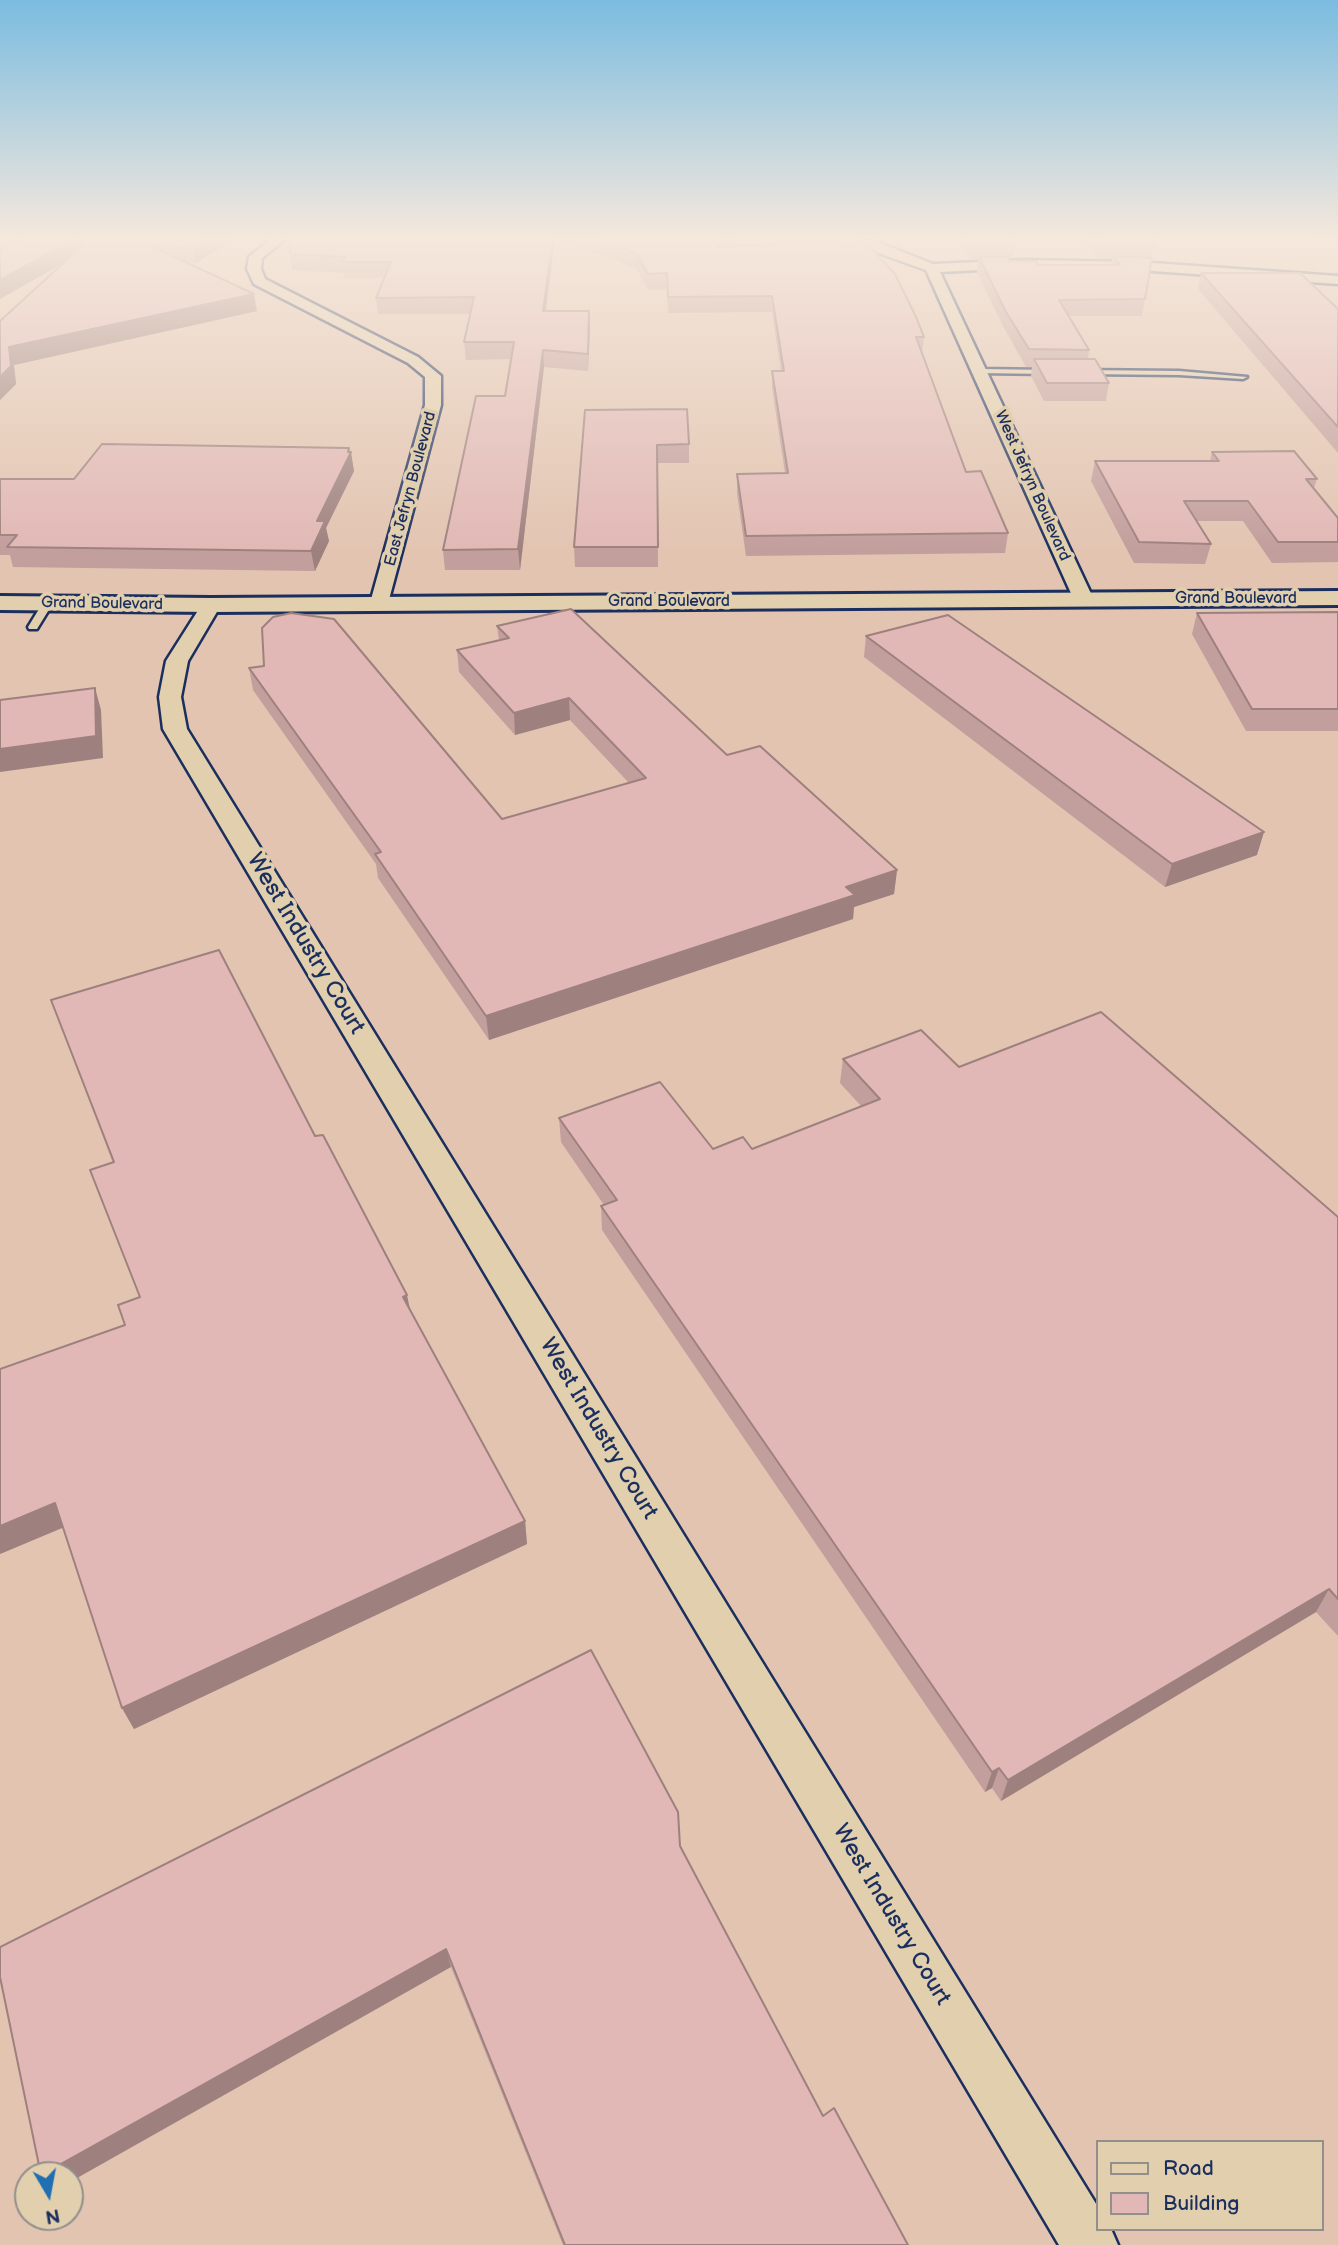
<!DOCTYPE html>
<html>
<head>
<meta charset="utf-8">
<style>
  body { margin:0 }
  #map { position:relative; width:1338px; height:2245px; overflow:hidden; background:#e8cdb2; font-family:"Balsamiq Sans",sans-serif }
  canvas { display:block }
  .legend { position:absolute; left:1096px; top:2140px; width:228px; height:91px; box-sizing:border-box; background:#e2cfad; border:2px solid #928f8d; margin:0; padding:9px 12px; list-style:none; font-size:21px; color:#1b2f5e }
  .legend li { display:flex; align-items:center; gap:14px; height:35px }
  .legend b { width:35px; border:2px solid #928f8d }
  .north { position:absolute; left:14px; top:2161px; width:70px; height:70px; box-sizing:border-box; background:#e2cfad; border:2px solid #928f8d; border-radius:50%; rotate:170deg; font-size:19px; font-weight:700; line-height:28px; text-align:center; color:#1b2f5e }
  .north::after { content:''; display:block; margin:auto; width:24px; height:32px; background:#1f6fb2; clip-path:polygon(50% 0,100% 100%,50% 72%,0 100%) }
</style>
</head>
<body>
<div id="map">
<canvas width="1338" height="2245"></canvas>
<ul class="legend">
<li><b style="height:9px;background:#e2cfad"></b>Road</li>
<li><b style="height:19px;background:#e1b8b5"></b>Building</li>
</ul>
<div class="north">N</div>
</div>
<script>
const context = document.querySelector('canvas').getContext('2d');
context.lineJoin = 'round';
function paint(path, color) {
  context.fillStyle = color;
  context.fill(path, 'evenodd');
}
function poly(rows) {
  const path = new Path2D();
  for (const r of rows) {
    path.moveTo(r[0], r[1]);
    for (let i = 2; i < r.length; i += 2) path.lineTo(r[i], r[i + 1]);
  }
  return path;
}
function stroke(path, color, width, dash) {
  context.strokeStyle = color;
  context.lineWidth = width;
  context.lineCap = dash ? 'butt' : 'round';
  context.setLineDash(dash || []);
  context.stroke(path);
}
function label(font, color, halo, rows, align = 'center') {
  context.font = font + ' "Balsamiq Sans",sans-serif';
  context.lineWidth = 7;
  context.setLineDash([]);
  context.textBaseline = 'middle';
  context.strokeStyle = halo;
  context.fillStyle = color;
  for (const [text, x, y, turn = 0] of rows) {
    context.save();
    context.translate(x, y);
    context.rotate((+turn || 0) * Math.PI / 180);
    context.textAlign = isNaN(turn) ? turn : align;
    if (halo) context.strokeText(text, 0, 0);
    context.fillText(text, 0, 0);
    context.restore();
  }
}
const built = poly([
  [0,238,1338,238,1338,2245,0,2245],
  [1098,2142,1322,2142,1322,2229,1098,2229],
  [28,2175,70,2175,70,2217,28,2217]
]);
const service = poly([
  [980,369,1051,370,1055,372,1051,374,977,373,980,369],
  [1078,370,1179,371,1247,377,1243,379,1179,375,1081,374,1078,370],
  [44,601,53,603,37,629,29,629,28,627,44,601]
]);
const minor = poly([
  [272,238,286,238,262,258,261,269,265,279,418,357,441,376,441,405,387,607,373,607,370,603,425,405,425,377,408,363,254,284,247,269,249,257,272,238],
  [836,238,875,241,933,264,1023,260,1138,262,1338,276,1338,284,1138,270,1023,268,940,272,1094,600,1091,604,1084,606,1077,604,1074,600,926,270,836,238],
  [211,599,218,601,221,605,188,661,181,697,187,729,1098,2207,1098,2229,1111,2229,1118,2245,1059,2245,163,729,159,697,166,661,204,601,211,599]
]);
const tertiary = poly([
  [1338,591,1338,605,211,612,0,610,0,596,211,598,1338,591]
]);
const wall = poly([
  [22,238,236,238,196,263,187,262,257,311,14,365,16,384,0,400,0,321,63,263,0,299,0,249],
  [290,238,739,238,732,246,924,337,922,353,966,472,1008,533,1005,553,746,556,737,493,737,474,785,473,772,388,772,371,781,371,772,312,668,313,667,289,648,290,636,268,555,238,546,311,589,311,588,371,544,367,520,570,445,570,443,550,505,396,511,359,466,360,464,342,470,314,378,314,376,298,384,278,345,278,344,273,292,270,290,254],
  [959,238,1017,238,1011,258,1010,258,1009,261,1038,265,1111,265,1112,259,1099,259,1081,238,1155,238,1142,316,1069,316,1089,350,1088,359,1109,383,1106,401,1044,401,1031,376,1032,367,1026,367,1004,328,977,273,978,259,970,260],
  [1287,238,1338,238,1338,241],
  [1201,273,1338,309,1338,453,1198,289],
  [585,410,689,444,689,463,657,463,658,567,575,567,574,547],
  [349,448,354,471,326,528,329,541,315,571,13,567,10,555,0,555,0,479,74,479],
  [1212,452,1317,479,1314,488,1338,518,1338,562,1272,563,1243,521,1196,521,1211,544,1205,564,1134,563,1091,481,1095,461,1210,461],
  [1338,612,1338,731,1246,731,1192,634,1197,613],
  [497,626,727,755,897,870,894,894,854,907,853,919,489,1040,378,878,376,864,253,690,249,668,502,819,629,783,570,720,515,735,459,672,457,650,499,640],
  [866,636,1257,855,1165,887,864,657],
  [51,1000,315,1136,525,1521,527,1544,134,1729,122,1708,63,1527,0,1554,139,1297,113,1163],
  [843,1059,959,1067,1338,1217,1338,1636,1316,1612,1001,1801,992,1788,985,1792,602,1230,601,1206,604,1205,561,1142,559,1118,713,1149,752,1149,862,1107,840,1083],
  [680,1846,823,2116,908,2245,563,2245,451,1967,0,1977]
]);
const shadedWall = poly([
  [77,238,81,253,0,299,0,280],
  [209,238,236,238,196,263,193,248],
  [553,238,555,238,543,328,543,311],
  [726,238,739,238,717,263,717,247],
  [1015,238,1017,238,1011,258,1014,242],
  [254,294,257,311,14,365,16,384,0,400,0,377,9,347],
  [589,311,590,328,588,371,588,354],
  [543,350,544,367,520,570,518,549],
  [349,448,350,455,351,452,354,471,326,528,329,541,315,571,311,551,317,521],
  [95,688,101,710,103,758,0,772,0,749],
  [569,698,570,720,515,735,514,713],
  [1264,832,1257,855,1165,887,1172,864],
  [897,870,894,894,854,907,853,919,489,1040,486,1016,846,887],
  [407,1295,412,1319,403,1297],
  [55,1503,67,1526,0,1554,0,1526],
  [525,1521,527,1544,134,1729,122,1708],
  [1329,1589,1316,1612,1001,1801,1008,1780],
  [999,1768,992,1788,985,1792,992,1772],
  [446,1949,451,1967,70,2182,70,2175,41,2175]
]);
const building = poly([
  [22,238,77,238,0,280,0,249,22,238],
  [78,238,209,238,193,248,149,245,254,294,9,347,11,366,0,377,0,321,83,245,78,238],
  [290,238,553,238,543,311,589,311,588,354,543,350,518,549,443,550,476,396,505,396,514,342,464,342,474,297,376,298,391,262,343,262,345,257,290,254,290,238],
  [595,238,726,238,717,247,834,241,836,238,861,238,895,274,916,317,924,337,916,337,966,472,981,471,1008,533,746,536,737,474,788,473,772,371,784,371,772,296,668,297,667,273,648,274,636,253,595,238],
  [969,238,1015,238,1014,242,972,244,969,238],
  [1097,238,1155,238,1154,245,1101,243,1097,238],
  [1010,256,1008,261,1036,261,1038,265,1120,265,1113,256,1152,258,1145,299,1059,300,1089,350,1029,349,1006,312,979,257,1010,256],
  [1201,273,1300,273,1338,309,1338,427,1201,273],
  [1034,359,1095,359,1109,383,1047,383,1034,359],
  [687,409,689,444,657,445,658,547,574,547,585,410,687,409],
  [102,444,349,448,348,452,351,452,317,521,325,521,311,551,7,547,17,535,0,535,0,479,74,479,102,444],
  [1294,451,1317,479,1306,479,1338,518,1338,542,1278,542,1248,501,1184,501,1211,544,1139,542,1095,461,1219,461,1212,452,1294,451],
  [571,609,727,755,760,746,897,870,846,887,855,895,486,1016,375,854,381,852,249,668,264,666,262,628,273,617,291,613,334,619,502,819,646,778,569,698,514,713,457,650,509,638,497,626,571,609],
  [1338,612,1338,709,1252,709,1197,613,1338,612],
  [948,615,1264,832,1172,864,866,636,948,615],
  [95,688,96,736,0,749,0,700,95,688],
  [219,950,315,1136,323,1135,407,1295,403,1297,525,1521,122,1708,55,1503,0,1526,0,1369,125,1325,118,1305,140,1297,90,1170,114,1162,51,1000,219,950],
  [1101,1012,1338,1217,1338,1599,1329,1589,1008,1780,999,1768,992,1772,601,1206,617,1200,559,1118,660,1082,713,1149,743,1137,752,1149,880,1099,843,1059,921,1030,959,1067,1101,1012],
  [591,1650,678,1812,680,1846,823,2116,834,2108,908,2245,565,2245,446,1949,41,2175,0,1977,0,1947,591,1650]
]);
const farStreetnames = [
  ["West Jefryn Boulevard",1032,486,66],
  ["East Jefryn Boulevard",411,489,-75],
  ["Grand Boulevard",1236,599],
  ["Grand Boulevard",669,602],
  ["Grand Boulevard",102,604,1]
];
const nearStreetnames = [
  ["West Industry Court",305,944,59],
  ["West Industry Court",598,1429,59],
  ["West Industry Court",891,1915,59]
];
paint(built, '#e2c4b1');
stroke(service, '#1b2f5e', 5);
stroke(minor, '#1b2f5e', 5);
stroke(tertiary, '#1b2f5e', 6);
paint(service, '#e2cfad');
paint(minor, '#e2cfad');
paint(tertiary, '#e2cfad');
paint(wall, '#c29e9c');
paint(shadedWall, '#9e817f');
paint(building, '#e1b8b5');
stroke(building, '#9e817f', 2);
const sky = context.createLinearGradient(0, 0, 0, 552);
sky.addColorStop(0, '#7bbce0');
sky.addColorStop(0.43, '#f5e8dc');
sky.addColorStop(1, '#f5e8dc00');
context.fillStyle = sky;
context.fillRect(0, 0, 1338, 552);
label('16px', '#1b2f5e', '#e2cfad', farStreetnames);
label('23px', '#1b2f5e', '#e2cfad', nearStreetnames);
</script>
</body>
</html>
